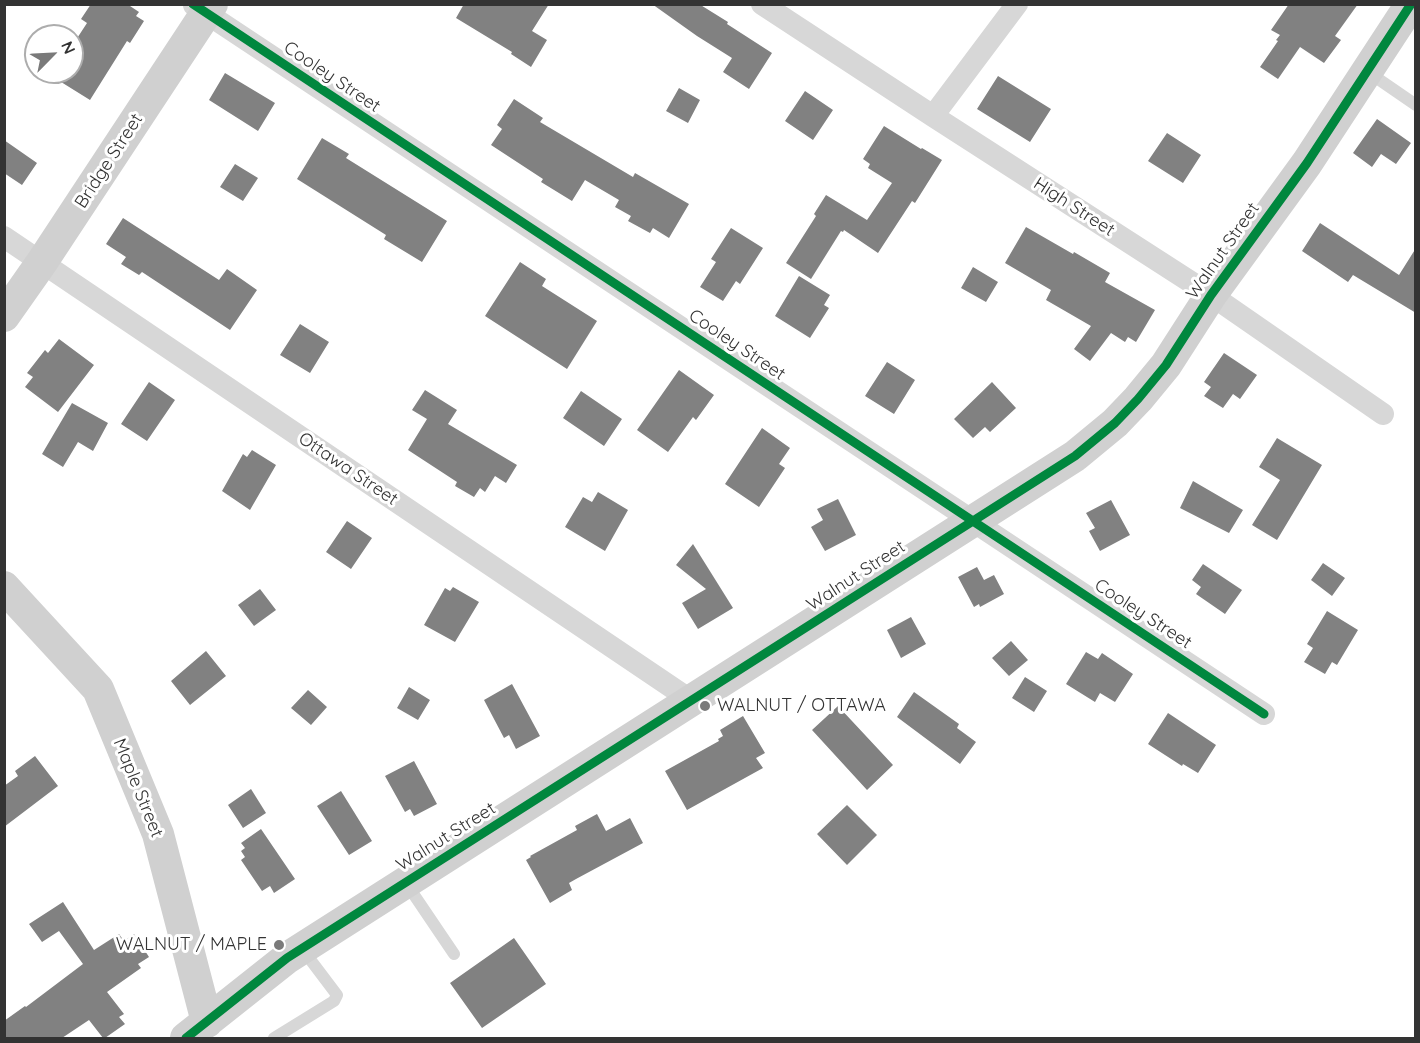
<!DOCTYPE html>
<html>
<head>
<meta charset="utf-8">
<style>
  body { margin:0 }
  #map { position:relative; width:1420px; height:1043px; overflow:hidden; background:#fff; font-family:Quicksand,sans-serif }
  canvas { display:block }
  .frame { position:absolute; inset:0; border:6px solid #333; pointer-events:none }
  .north { position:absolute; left:24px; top:24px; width:60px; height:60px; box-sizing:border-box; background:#fff; border:2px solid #adadad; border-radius:50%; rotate:66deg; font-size:16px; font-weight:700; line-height:24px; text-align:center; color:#333 }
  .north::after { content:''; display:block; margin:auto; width:21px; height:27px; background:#7a7a7a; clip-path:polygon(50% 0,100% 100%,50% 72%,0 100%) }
</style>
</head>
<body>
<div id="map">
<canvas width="1420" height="1043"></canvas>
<div class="frame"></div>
<div class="north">N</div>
</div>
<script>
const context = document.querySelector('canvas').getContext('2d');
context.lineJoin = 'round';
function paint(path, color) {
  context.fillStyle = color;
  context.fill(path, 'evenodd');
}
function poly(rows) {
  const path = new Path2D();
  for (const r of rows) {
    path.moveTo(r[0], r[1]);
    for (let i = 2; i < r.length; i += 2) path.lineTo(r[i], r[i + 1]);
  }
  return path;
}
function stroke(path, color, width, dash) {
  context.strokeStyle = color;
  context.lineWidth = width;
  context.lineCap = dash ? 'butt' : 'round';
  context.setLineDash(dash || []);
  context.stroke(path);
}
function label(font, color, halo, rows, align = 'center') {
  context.font = font + ' Quicksand,sans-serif';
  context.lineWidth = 6;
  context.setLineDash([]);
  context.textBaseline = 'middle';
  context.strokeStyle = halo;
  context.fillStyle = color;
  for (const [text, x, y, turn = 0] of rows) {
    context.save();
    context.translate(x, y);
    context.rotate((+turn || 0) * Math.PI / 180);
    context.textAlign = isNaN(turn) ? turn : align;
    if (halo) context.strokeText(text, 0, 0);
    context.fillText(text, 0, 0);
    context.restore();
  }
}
const building = poly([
  [91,4,127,4,139,12,136,16,144,21,130,43,127,41,90,100,45,72,72,72,72,46,87,23,81,19],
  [464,4,549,4,532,31,547,40,531,67,511,54,512,52,456,18],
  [652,4,699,4,728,22,727,24,772,53,749,89,723,72,732,58,697,36],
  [1289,4,1358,4,1335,36,1341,40,1324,63,1300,47,1278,79,1260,67,1278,41,1276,40,1280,35,1271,30],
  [225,73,275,103,258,131,209,100],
  [998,76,1051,109,1030,142,977,109],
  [679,88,700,100,688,123,666,111],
  [805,91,833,110,813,140,785,121],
  [514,99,543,118,540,122,633,177,635,173,689,204,669,238,653,228,650,233,628,221,631,216,615,207,619,200,585,180,572,201,541,182,543,179,491,145,502,129,497,125],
  [1377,119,1411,143,1396,164,1381,154,1372,167,1353,153],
  [884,126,921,149,922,148,942,160,915,203,912,201,878,253,844,230,843,232,841,231,811,279,786,263,816,216,814,214,826,195,867,220,892,183,868,168,870,164,863,159],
  [1167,133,1201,155,1183,183,1148,161],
  [322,138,349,154,346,158,447,221,422,262,384,239,386,235,297,179],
  [4,140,37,163,22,185,4,173],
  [235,164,258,178,243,201,220,187],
  [123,218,219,280,227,269,257,290,230,330,142,272,139,275,121,264,126,257,106,244],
  [1320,223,1399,275,1416,248,1416,313,1353,275,1348,282,1302,251],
  [1026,227,1073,254,1074,252,1110,273,1105,282,1155,310,1136,342,1128,337,1125,342,1111,333,1090,361,1074,349,1091,326,1046,300,1051,290,1005,263],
  [731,228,763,248,740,284,736,281,723,301,700,287,716,262,711,259],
  [520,262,546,279,542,286,597,321,567,369,485,316],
  [973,267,998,282,986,302,961,288],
  [799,276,830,295,824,305,829,308,810,338,775,316],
  [300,324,329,342,310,373,280,355],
  [59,339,94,365,58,412,25,387,33,377,27,373,45,350,48,353],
  [1224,353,1257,375,1240,399,1233,394,1223,408,1204,396,1211,387,1204,382],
  [887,362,915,380,894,414,865,396],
  [679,370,714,395,696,420,693,417,668,452,637,430],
  [149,382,175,400,147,441,121,424],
  [992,382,1016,408,990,432,985,427,973,438,954,419],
  [425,390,457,410,448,424,517,465,506,483,495,476,485,492,480,488,474,497,455,486,457,482,408,450,427,419,412,410],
  [581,391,622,419,604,446,563,418],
  [72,403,108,423,93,451,78,442,63,467,42,454],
  [762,428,790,448,779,464,785,468,759,507,725,484],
  [1277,438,1322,465,1277,540,1252,525,1280,480,1259,467],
  [252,450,276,465,250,510,222,491,243,454,247,457],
  [1193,481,1243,510,1229,533,1180,508],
  [598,492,628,510,605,551,565,527,583,497,592,502],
  [838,499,856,535,825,551,811,527,823,520,817,509],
  [1111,500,1130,535,1100,551,1089,531,1095,528,1086,513],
  [347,521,372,538,351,569,326,552],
  [693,544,733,608,698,629,682,603,706,589,676,565],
  [1323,563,1345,578,1332,596,1311,580],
  [1203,564,1242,590,1225,614,1196,594,1201,587,1192,580],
  [977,567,984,580,994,575,1004,594,980,607,979,604,974,607,958,577],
  [453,587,479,602,455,642,424,625,445,588,450,591],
  [260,589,276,610,254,626,238,605],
  [1327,611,1358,630,1337,665,1332,662,1325,674,1304,662,1313,648,1307,644],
  [911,617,926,644,901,658,887,630],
  [1011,641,1028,660,1009,676,992,658],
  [206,651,226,676,190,705,171,681],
  [1086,652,1098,659,1102,653,1133,674,1115,702,1100,693,1095,702,1066,684],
  [1025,677,1047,691,1034,712,1012,698],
  [512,684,540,736,516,749,509,735,504,738,484,700],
  [409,687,430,700,418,720,397,708],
  [308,690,327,707,311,725,291,708],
  [914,692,959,724,957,728,976,742,960,764,897,717],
  [838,706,893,765,867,790,812,730],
  [1168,713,1216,745,1198,773,1183,764,1182,766,1148,744],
  [743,716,765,753,756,758,763,768,687,810,665,771,719,741,718,739,723,736,720,730],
  [35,756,58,786,4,827,4,786,18,776,15,771],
  [414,761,437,804,414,816,410,809,405,812,385,776],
  [251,789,266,813,243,828,228,805],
  [341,791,372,841,349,855,317,806],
  [847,805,877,835,847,865,817,834],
  [597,814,606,831,630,818,643,843,576,879,569,883,572,890,550,903,526,860,531,857,530,856,577,830,575,826],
  [261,829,295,879,274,893,270,886,262,891,241,860,245,857,241,851,245,848,241,843],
  [63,902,94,950,119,934,124,941,134,934,149,957,138,964,141,968,107,992,124,1014,119,1017,125,1024,105,1038,103,1038,89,1020,62,1038,4,1038,4,1021,25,1006,26,1007,83,964,59,931,42,942,29,924],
  [514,938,546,984,482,1028,450,983]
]);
const lane = poly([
  [1368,72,1416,105],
  [406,883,454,954],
  [274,1038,334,1001,337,995,303,950]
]);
const street = poly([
  [762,4,933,116,1211,295,1383,414],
  [194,5,1264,714],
  [933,116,1017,4],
  [4,237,692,701]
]);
const secondary = poly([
  [4,316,42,262,212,4],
  [4,587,98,689,158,834,207,1022],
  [186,1038,287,958,1075,456,1115,423,1138,399,1166,365,1211,295,1307,163,1411,4]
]);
const cycleway = poly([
  [193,4,1264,714],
  [186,1038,287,958,1075,456,1115,423,1138,399,1166,365,1211,295,1307,163,1411,4]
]);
const markers = [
  [705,706,6,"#7a7a7a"],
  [279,945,6,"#7a7a7a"]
];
const streetNames = [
  ["Cooley Street",332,77,34],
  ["Bridge Street",109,161,-57],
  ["High Street",1074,207,33],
  ["Walnut Street",1223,251,-55],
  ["Cooley Street",737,345,34],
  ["Ottawa Street",348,469,34],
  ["Walnut Street",856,576,-33],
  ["Cooley Street",1143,614,33],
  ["Maple Street",138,788,68],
  ["Walnut Street",446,837,-32]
];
const poiNames = [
  ["WALNUT / OTTAWA",717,706],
  ["WALNUT / MAPLE",267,945,"right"]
];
paint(building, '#818181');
stroke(lane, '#d7d7d7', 12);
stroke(street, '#d7d7d7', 22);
stroke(secondary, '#d0d0d0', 32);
stroke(cycleway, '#00873e', 9);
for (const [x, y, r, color] of markers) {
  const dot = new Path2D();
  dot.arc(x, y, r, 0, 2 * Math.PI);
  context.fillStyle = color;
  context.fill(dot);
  stroke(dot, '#fff', 2);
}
label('18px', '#333', '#fff', streetNames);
label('18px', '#333', '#fff', poiNames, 'left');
</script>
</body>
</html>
